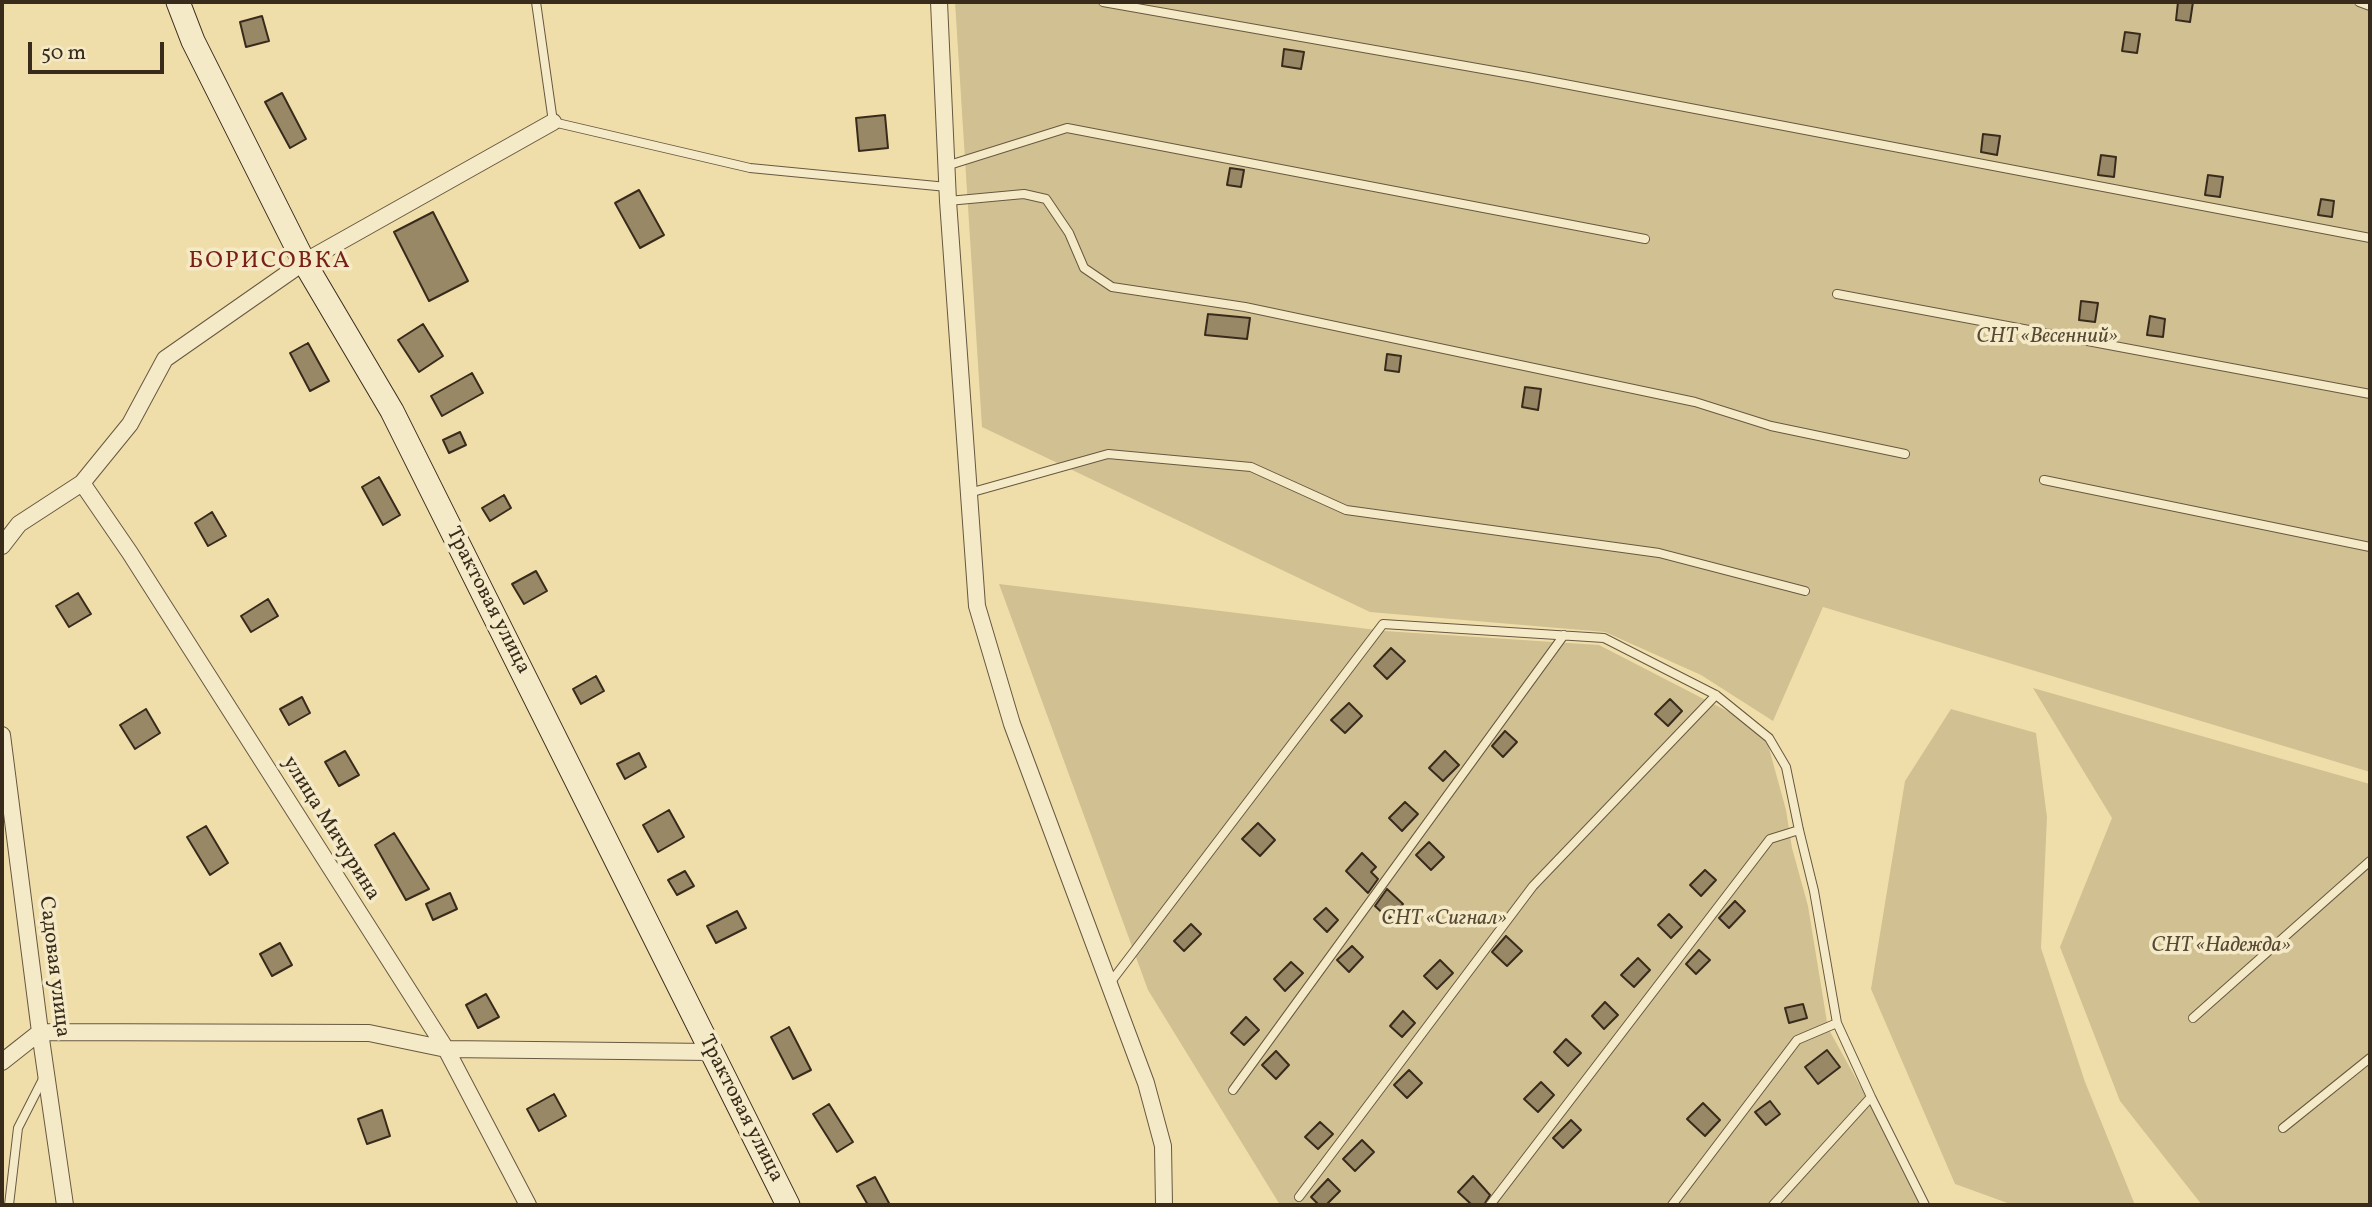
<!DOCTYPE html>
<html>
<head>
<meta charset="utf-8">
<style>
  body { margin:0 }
  #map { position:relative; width:2372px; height:1207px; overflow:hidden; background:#f0deaa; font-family:Vollkorn,serif }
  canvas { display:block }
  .frame { position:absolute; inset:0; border:4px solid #392b1c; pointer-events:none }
  .scale { position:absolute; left:28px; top:42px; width:136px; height:32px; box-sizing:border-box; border:4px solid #392b1c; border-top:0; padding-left:9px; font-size:21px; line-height:24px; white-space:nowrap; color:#392b1c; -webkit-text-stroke:5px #f5eac8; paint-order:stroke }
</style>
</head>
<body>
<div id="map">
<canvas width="2372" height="1207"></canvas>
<div class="frame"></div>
<div class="scale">50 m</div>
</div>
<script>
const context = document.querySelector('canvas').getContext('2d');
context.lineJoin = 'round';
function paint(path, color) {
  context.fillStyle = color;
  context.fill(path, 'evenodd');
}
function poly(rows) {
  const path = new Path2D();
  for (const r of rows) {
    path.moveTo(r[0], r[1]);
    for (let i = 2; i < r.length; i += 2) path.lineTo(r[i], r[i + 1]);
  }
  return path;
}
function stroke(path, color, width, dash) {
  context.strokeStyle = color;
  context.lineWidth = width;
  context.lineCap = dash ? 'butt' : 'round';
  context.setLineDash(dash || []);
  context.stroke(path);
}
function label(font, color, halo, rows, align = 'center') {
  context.font = font + ' Vollkorn,serif';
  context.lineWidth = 7;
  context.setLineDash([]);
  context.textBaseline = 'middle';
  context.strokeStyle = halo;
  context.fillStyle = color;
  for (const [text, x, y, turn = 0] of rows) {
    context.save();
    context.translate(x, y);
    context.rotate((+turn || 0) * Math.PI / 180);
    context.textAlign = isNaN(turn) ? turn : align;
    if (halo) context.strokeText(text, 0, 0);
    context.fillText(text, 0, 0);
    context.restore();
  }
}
const green = poly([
  [955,2,2370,2,2370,772,1823,607,1773,721,1701,675,1605,632,1370,612,982,427],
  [999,584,1385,631,1599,645,1764,730,1786,810,1792,848,1808,906,1828,1028,1926,1205,1280,1205,1148,990],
  [2033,688,2370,784,2370,1205,2202,1205,2120,1101,2060,947,2112,818],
  [1951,709,2036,733,2047,817,2041,948,2085,1082,2135,1205,2013,1205,1955,1184,1871,989,1905,781]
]);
const building = poly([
  [2178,2,2193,2,2190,22,2176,20,2178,2],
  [262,16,269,41,246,47,240,22,262,16],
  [2125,32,2140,34,2137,53,2122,51,2125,32],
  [1284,49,1304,52,1301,69,1282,66,1284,49],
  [282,93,306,139,290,148,265,102,282,93],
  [885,115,888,148,859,151,856,118,885,115],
  [1983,134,2000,136,1997,155,1981,152,1983,134],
  [2101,155,2116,157,2114,177,2098,175,2101,155],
  [1230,168,1244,170,1241,187,1227,185,1230,168],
  [2208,175,2223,177,2220,197,2205,195,2208,175],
  [639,190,664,235,640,248,615,203,639,190],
  [2321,199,2334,201,2332,217,2318,215,2321,199],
  [433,212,468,281,429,301,394,232,433,212],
  [2081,301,2098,303,2095,322,2079,320,2081,301],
  [1208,314,1250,318,1247,339,1205,335,1208,314],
  [2150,316,2165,319,2163,337,2147,335,2150,316],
  [423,324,443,356,419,372,398,340,423,324],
  [308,343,329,381,310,391,290,353,308,343],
  [1387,354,1401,356,1399,372,1385,370,1387,354],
  [472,373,483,393,442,416,431,396,472,373],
  [1525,387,1541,389,1538,410,1522,407,1525,387],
  [460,432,466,445,449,453,443,440,460,432],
  [379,477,400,515,383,525,362,487,379,477],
  [504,495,511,508,490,521,482,508,504,495],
  [212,512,226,536,208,546,195,523,212,512],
  [536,571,547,591,524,604,512,584,536,571],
  [78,593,91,614,69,627,56,606,78,593],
  [268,599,278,616,251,632,241,616,268,599],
  [1391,648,1405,661,1387,679,1374,666,1391,648],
  [596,676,604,691,581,704,573,689,596,676],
  [302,697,310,713,289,725,280,709,302,697],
  [1670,699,1682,711,1668,726,1655,714,1670,699],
  [1349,703,1362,716,1345,733,1331,720,1349,703],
  [146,709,160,733,135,749,120,725,146,709],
  [1505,731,1517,742,1503,757,1492,746,1505,731],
  [345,751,359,775,339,786,325,762,345,751],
  [1445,751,1459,765,1443,781,1429,768,1445,751],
  [639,753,646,767,625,779,617,764,639,753],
  [1405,802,1418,814,1402,831,1389,818,1405,802],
  [669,810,684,837,658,852,643,825,669,810],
  [1258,823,1275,840,1260,856,1242,839,1258,823],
  [206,826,228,863,210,875,187,837,206,826],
  [394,833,429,889,406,900,375,845,394,833],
  [1429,842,1444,857,1431,870,1416,855,1429,842],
  [1362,853,1376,867,1371,872,1378,879,1368,893,1346,871,1362,853],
  [1705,870,1716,880,1701,896,1690,885,1705,870],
  [685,871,694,886,677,895,668,880,685,871],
  [1387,889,1403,904,1389,919,1375,906,1387,889],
  [450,893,457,909,433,920,426,904,450,893],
  [1735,901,1745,911,1729,928,1719,918,1735,901],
  [1326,908,1338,920,1327,932,1314,919,1326,908],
  [737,911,746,928,716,943,707,926,737,911],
  [1669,914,1682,927,1671,938,1658,925,1669,914],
  [1191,924,1201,934,1184,951,1174,941,1191,924],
  [1506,936,1522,951,1507,966,1492,952,1506,936],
  [280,943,292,965,272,976,260,954,280,943],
  [1352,946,1363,957,1349,972,1337,960,1352,946],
  [1699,950,1710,960,1696,974,1686,964,1699,950],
  [1638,958,1650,970,1634,987,1621,975,1638,958],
  [1440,960,1453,973,1437,989,1424,976,1440,960],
  [1291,962,1303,973,1285,991,1274,979,1291,962],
  [486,994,499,1017,478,1028,466,1005,486,994],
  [1605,1002,1618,1015,1604,1029,1592,1016,1605,1002],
  [1803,1004,1807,1018,1789,1023,1785,1008,1803,1004],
  [1403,1011,1415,1023,1402,1037,1390,1026,1403,1011],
  [1246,1017,1259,1030,1244,1045,1231,1033,1246,1017],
  [789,1027,811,1070,793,1079,771,1037,789,1027],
  [1566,1039,1581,1053,1568,1066,1554,1052,1566,1039],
  [1827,1050,1840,1067,1818,1084,1805,1067,1827,1050],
  [1276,1051,1289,1065,1276,1079,1262,1065,1276,1051],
  [1409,1070,1422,1083,1407,1098,1394,1085,1409,1070],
  [1541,1082,1554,1095,1538,1112,1524,1099,1541,1082],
  [554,1094,566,1116,539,1131,527,1109,554,1094],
  [1770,1101,1780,1114,1766,1125,1755,1112,1770,1101],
  [1703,1103,1720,1120,1705,1136,1687,1119,1703,1103],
  [829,1104,853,1142,837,1152,813,1114,829,1104],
  [382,1110,390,1136,367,1144,358,1119,382,1110],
  [1571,1120,1581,1130,1563,1148,1553,1138,1571,1120],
  [1320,1122,1333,1134,1318,1149,1305,1137,1320,1122],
  [1362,1140,1374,1152,1355,1171,1343,1159,1362,1140],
  [1473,1176,1490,1195,1484,1205,1472,1205,1458,1192,1473,1176],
  [875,1177,890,1205,868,1205,857,1186,875,1177],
  [1328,1179,1340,1191,1326,1205,1319,1205,1311,1197,1328,1179]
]);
const service = poly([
  [536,2,553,122,750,168,947,187],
  [1103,2,1528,77,2370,238],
  [2359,2,2370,6],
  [946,166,1067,128,1645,239],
  [948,201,1024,194,1046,199,1069,233,1084,268,1112,287,1245,307,1695,402,1771,426,1905,454],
  [1837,294,2370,394],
  [2044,480,2370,547],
  [969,493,1108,454,1251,467,1346,510,1659,553,1805,591],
  [1110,983,1383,624,1604,638,1716,695,1769,738,1786,767,1799,830,1814,891,1837,1023,1871,1097],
  [2193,1018,2370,861],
  [1233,1090,1564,635],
  [2283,1128,2370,1058],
  [1299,1197,1533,886,1716,695],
  [9,1205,18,1128,44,1077],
  [1490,1205,1770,839,1799,830],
  [1672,1205,1797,1040,1837,1023],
  [1773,1205,1871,1097,1925,1205]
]);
const minor = poly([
  [939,2,948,201,977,606,1012,724,1146,1083,1163,1146,1164,1205],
  [82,483,130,553,446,1049,528,1205],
  [2,546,19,524,82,483,130,424,165,359,304,262,553,122],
  [2,735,40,1032,65,1205],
  [2,1062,40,1032,369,1033,446,1049,711,1052]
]);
const secondary = poly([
  [178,2,193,41,304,262,392,411,788,1205]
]);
const parkNames = [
  ["СНТ «Весенний»",2047,338],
  ["СНТ «Сигнал»",1444,920],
  ["СНТ «Надежда»",2221,947]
];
const streetNames = [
  ["Трактовая улица",487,601,63],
  ["улица Мичурина",330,829,58],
  ["Садовая улица",53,967,83],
  ["Трактовая улица",740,1109,63]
];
const quarterNames = [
  ["БОРИСОВКА",270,263]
];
paint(green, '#d1c092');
paint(building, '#988866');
stroke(building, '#392b1c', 2);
stroke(service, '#675840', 10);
stroke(minor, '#675840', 18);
stroke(secondary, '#392b1c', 25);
stroke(service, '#f5eac8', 8);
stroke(minor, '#f5eac8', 16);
stroke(secondary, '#f5eac8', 23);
label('italic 21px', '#574934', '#f5eac8', parkNames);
label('21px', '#392b1c', '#f5eac8', streetNames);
context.letterSpacing = '2px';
label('24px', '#7a1f14', '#f5eac8', quarterNames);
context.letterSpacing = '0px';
</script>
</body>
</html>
